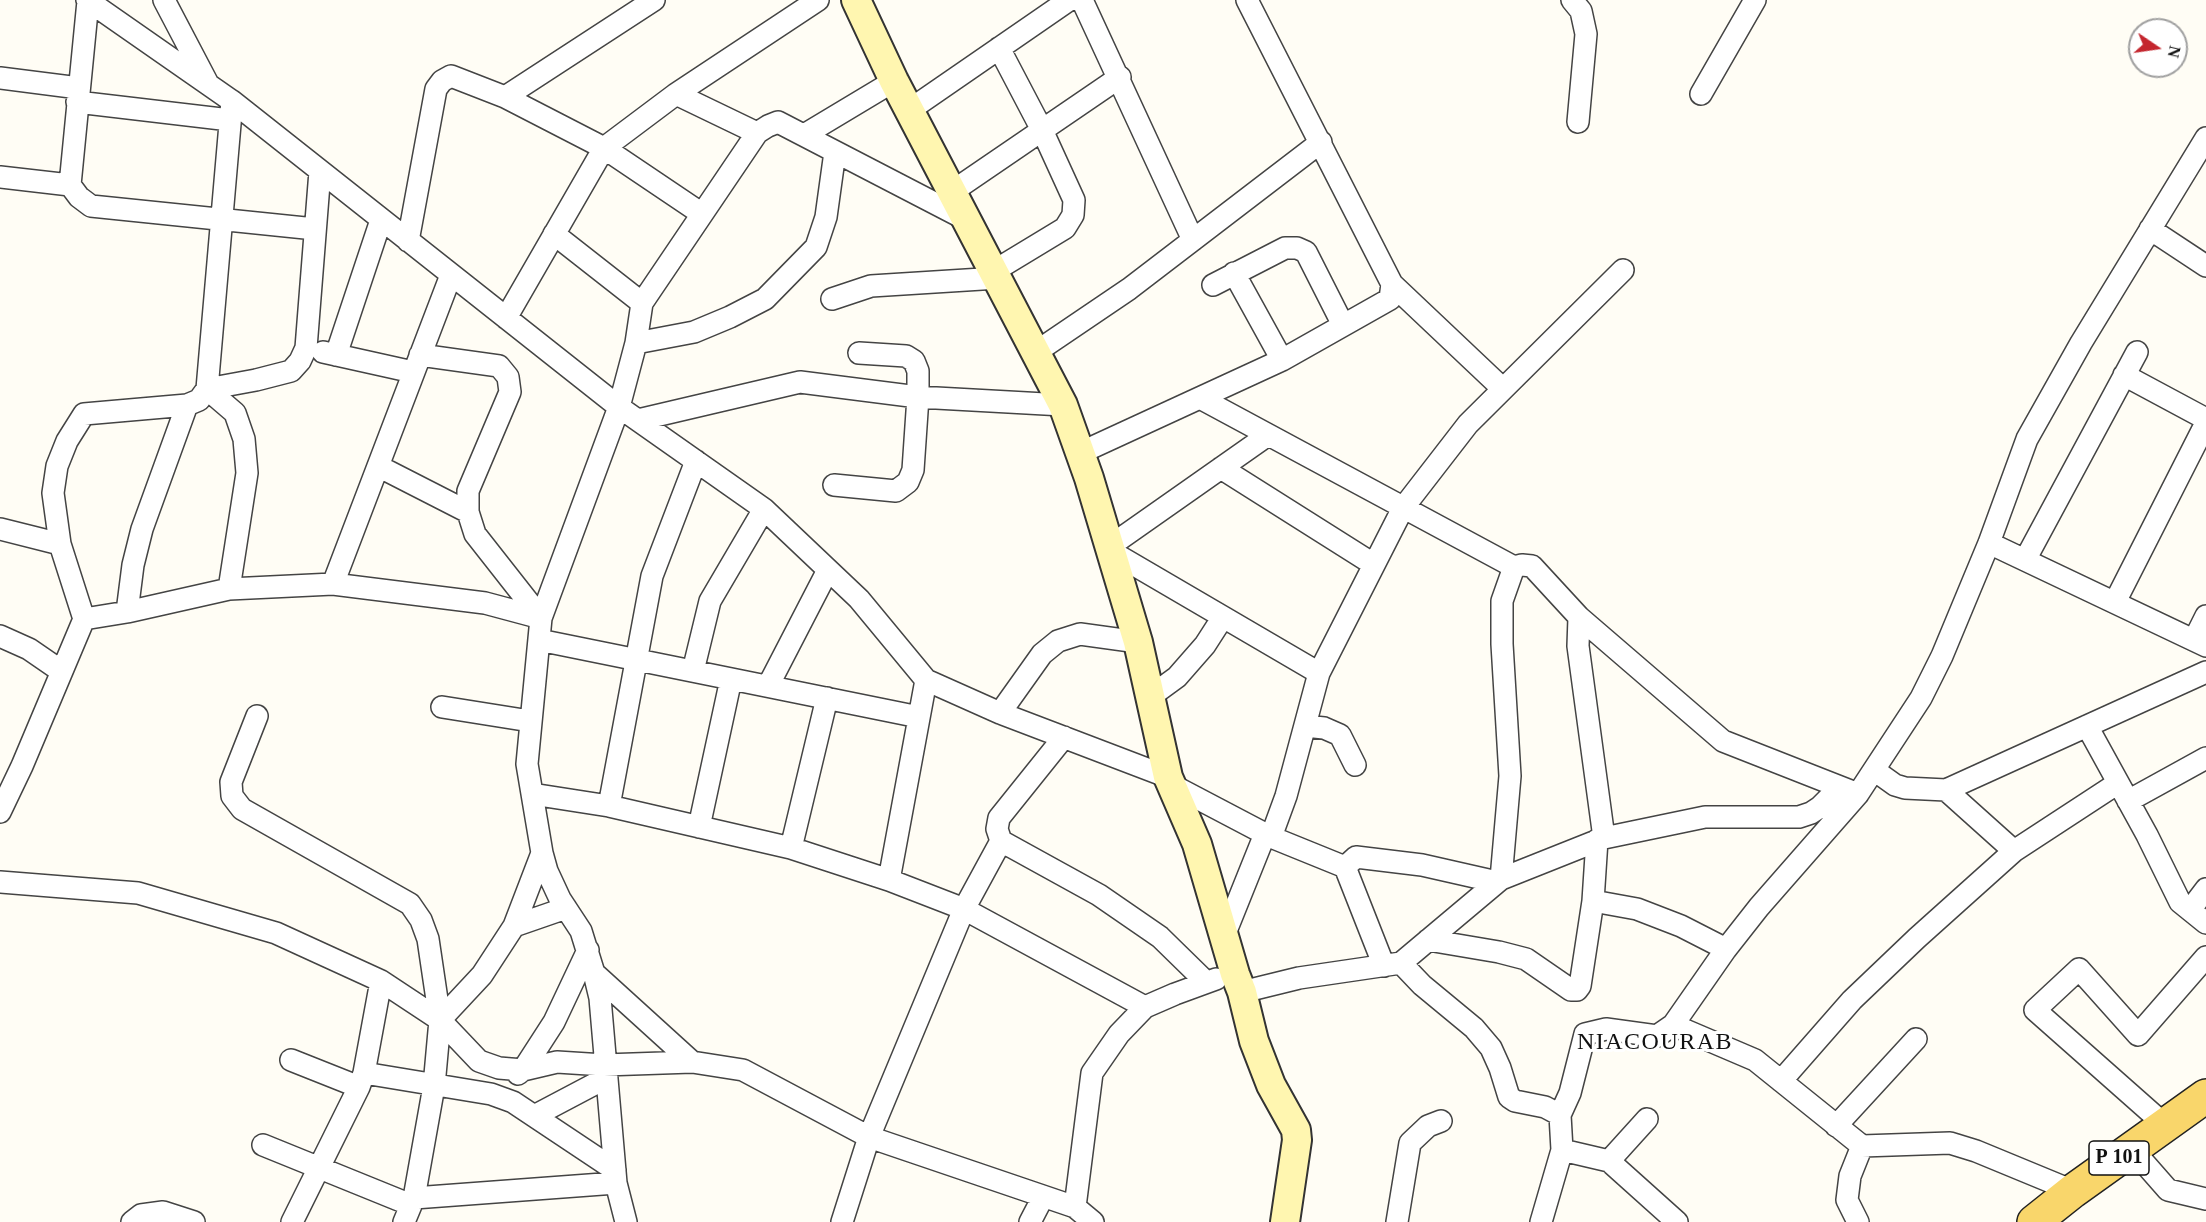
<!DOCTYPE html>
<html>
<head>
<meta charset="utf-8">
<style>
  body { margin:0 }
  #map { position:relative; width:2206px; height:1222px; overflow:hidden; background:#fffdf5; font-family:"Times New Roman",serif }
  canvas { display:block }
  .north { position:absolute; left:2128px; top:18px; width:60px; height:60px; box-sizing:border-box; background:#fff; border:2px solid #a0a0a0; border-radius:50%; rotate:103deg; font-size:16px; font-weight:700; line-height:24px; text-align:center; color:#111 }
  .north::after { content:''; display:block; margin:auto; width:21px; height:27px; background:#c4262e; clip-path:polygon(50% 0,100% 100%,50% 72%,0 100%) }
</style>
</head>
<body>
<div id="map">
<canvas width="2206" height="1222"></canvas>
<div class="north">N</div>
</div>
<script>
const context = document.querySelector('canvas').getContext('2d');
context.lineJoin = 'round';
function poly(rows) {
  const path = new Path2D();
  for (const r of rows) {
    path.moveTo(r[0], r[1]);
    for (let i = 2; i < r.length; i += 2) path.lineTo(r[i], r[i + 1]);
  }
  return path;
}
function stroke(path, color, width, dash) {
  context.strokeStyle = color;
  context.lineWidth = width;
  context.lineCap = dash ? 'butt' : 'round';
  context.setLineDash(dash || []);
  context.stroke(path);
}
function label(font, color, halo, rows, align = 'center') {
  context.font = font + ' "Times New Roman",serif';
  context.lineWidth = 6;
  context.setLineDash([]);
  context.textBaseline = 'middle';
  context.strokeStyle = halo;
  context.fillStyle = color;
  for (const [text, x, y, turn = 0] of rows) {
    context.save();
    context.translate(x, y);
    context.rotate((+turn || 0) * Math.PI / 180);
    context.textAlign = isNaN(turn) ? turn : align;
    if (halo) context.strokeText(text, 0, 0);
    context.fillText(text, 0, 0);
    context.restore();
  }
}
const street = poly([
  [87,0,232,101,619,407,764,509,859,599,926,680,1000,713,1168,777],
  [164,0,207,82],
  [1082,0,1193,240],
  [1247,0,1392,284,1503,389],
  [1572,0,1581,11,1586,34,1578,122],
  [88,1,70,185,79,197,91,206,315,229],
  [0,78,79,88],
  [676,94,757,133],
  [1701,94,1755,0],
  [505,97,654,0],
  [77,102,230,120],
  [911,109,1069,0],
  [804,135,894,81],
  [0,177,70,185],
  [953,191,1120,77],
  [2150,229,2206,266],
  [554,234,642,303],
  [408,241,436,89,442,81,451,76,505,97,604,148,676,94,818,0],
  [994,271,1065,228,1073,215,1074,200,1042,130,999,48],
  [1234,273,1282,360],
  [1213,285,1285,248,1297,248,1306,252,1343,325],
  [832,299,871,286,998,278],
  [506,318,604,148,702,214],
  [636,343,694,332,730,317,765,299,816,247,826,217,835,152],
  [323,352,413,372],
  [1036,352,1129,289,1321,142],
  [336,355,381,220],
  [2124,375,2206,419],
  [207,389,256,380,291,371,300,361,306,348,320,171],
  [207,389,235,413,244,439,247,473,229,589],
  [1200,398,1514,567],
  [638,420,800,382,918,397,1063,405],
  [1080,453,1282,360,1390,299,1392,284],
  [378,466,468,512],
  [1221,468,1373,564],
  [834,485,896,491,908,482,913,470,918,397,918,371,914,361,906,356,859,353],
  [0,529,60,544,53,493,57,466,67,441,84,414,187,405,199,400,207,389,232,101],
  [1989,543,2206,646],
  [60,544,84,619],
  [1110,546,1268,435],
  [1112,552,1319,673,1403,508,1468,424,1623,270],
  [2025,560,2137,352],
  [333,584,451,275],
  [2115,602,2206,423],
  [127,612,133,565,142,529,187,405],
  [1579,617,1578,646,1604,838],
  [0,636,29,649,61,671],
  [539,640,919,717],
  [2194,640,2206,616],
  [693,671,710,601,764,509],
  [768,686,828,570],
  [1151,696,1177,677,1205,645,1223,617],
  [442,707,530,721],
  [1000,713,1042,654,1058,641,1080,634,1138,642],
  [257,716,231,782,232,796,242,809,410,904,421,920,428,939,440,1020],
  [1305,726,1324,728,1340,735,1355,765],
  [2087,726,2147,835,2180,902,2206,923],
  [1064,737,999,818,997,829,1001,841,1099,895,1160,937,1206,982],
  [1874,770,1895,785,1905,788,1946,790,2206,672],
  [1172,785,1271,837,1345,867,1384,966],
  [1946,790,2014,851],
  [532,794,609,806,791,848,889,880,964,909,1145,1007],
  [2128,801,2206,758],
  [609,806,652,576,696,461],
  [0,812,22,766,84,619,127,612,229,589,333,584,485,603,541,618,619,407,636,343,642,303,757,133,768,126,778,122,969,221],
  [699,827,731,679],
  [1271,837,1286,796,1319,673],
  [791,848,827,698],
  [542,853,547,871,560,899,581,931,594,973,600,998,616,1183,626,1222],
  [1345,867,1356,857,1422,865,1497,882],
  [1501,879,1510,776,1502,644,1502,601,1514,567,1522,565,1532,566,1579,617,1723,741,1858,794],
  [889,880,926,680],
  [0,882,138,893,276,933,381,981,440,1020,479,1061,499,1068,523,1070,557,1062,604,1065,692,1062,743,1070,869,1137,1075,1207,1093,1222],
  [1593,901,1637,909,1681,926,1726,949],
  [2190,910,2206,889],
  [514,926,566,908],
  [1224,936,1265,834],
  [1428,940,1499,952,1526,959,1571,990,1577,990,1580,986,1593,901,1597,840],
  [1401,963,1422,985,1474,1028,1491,1048,1500,1068,1509,1097,1515,1101,1545,1107,1560,1115],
  [594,973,692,1062],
  [1242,992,1299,978,1401,963,1501,879,1604,838,1705,817,1799,817,1811,813,1820,807,1839,788],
  [1673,1025,1755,1060,1862,1146,1950,1143,1976,1151,2073,1191],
  [291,1060,359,1087],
  [364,1073,491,1094,513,1102,615,1170],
  [518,1074,523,1070,554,1022,588,950],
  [1781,1081,1852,1000,1917,938,2014,851,2118,783],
  [534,1116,606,1078],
  [2165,1125,2035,1010,2079,969,2138,1035,2206,957],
  [1836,1126,1916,1039],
  [263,1145,411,1205],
  [2132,1149,2168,1190,2206,1199],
  [1562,1150,1609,1161,1677,1222],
  [1609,1161,1647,1119],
  [414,1198,616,1183],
  [1075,1207,1092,1073,1119,1034,1145,1007,1175,994,1216,979],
  [132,1222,141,1215,163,1212,194,1222],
  [292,1222,359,1087,364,1073,381,981],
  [404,1222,414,1198,434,1086,440,1020,482,975,514,926,542,853,527,764,541,618,475,534,468,512,468,491,510,392,508,377,499,366,420,355],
  [842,1222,869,1137,964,909,1001,841],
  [1030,1222,1043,1197],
  [1397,1222,1410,1143,1428,1126,1441,1121],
  [1541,1222,1562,1150,1560,1115,1570,1093,1585,1034,1606,1029,1657,1036,1673,1025,1726,949,1759,907,1858,794,1921,698,1942,656,1989,543,2027,439,2081,343,2206,138],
  [1858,1222,1847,1200,1850,1176,1862,1146]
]);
const secondary = poly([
  [856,0,894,81,1063,405,1089,478,1138,642,1168,777,1197,844,1235,974,1242,992,1254,1041,1271,1085,1296,1130,1297,1140,1285,1222]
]);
const primary = poly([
  [2034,1222,2073,1191,2206,1096]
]);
const shields = [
  [2119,1158,60]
];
const shieldNames = [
  ["P 101",2119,1158]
];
const quarterNames = [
  ["NIACOURAB",1655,1043]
];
stroke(street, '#444', 24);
stroke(secondary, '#333', 32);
stroke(primary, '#222', 36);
stroke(street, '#fff', 21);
stroke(secondary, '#fff6b0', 28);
stroke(primary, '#f9d66b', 33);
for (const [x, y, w] of shields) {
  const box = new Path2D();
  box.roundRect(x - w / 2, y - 17, w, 34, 4.5);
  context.fillStyle = '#fff';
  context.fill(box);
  stroke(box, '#111', 1.5);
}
label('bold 20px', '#111', null, shieldNames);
context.letterSpacing = '1.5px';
label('24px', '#111', '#fff', quarterNames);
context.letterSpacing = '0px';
</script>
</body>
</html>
